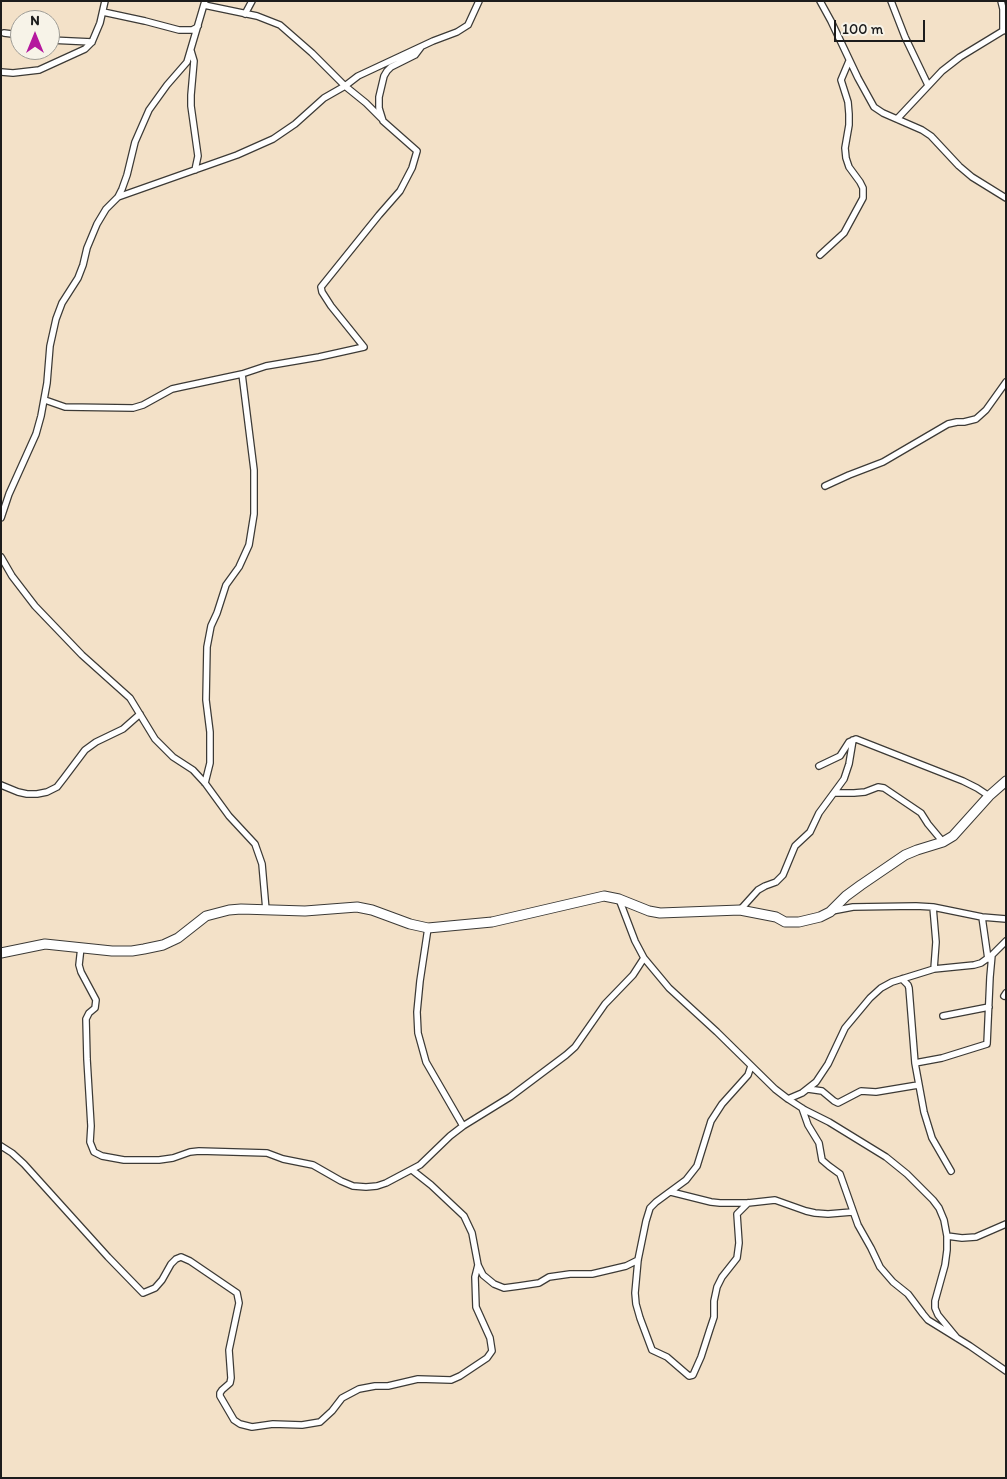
<!DOCTYPE html>
<html>
<head>
<meta charset="utf-8">
<style>
  body { margin:0 }
  #map { position:relative; width:1007px; height:1479px; overflow:hidden; background:#f3e1c8; font-family:Itim,sans-serif }
  canvas { display:block }
  .frame { position:absolute; inset:0; border:2px solid #1c1c1c; pointer-events:none }
  .north { position:absolute; left:10px; top:10px; width:50px; height:50px; box-sizing:border-box; background:#f7f3e8; border:1px solid #9f9d96; border-radius:50%; rotate:0deg; font-size:14px; font-weight:700; line-height:20px; text-align:center; color:#1c1c1c }
  .north::after { content:''; display:block; margin:auto; width:18px; height:22px; background:#b5179e; clip-path:polygon(50% 0,100% 100%,50% 72%,0 100%) }
  .scale { position:absolute; left:834px; top:20px; width:91px; height:22px; box-sizing:border-box; border:2px solid #1c1c1c; border-top:0; padding-left:6px; font-size:15px; line-height:18px; white-space:nowrap; color:#1c1c1c; -webkit-text-stroke:4px #f7f3e8; paint-order:stroke }
</style>
</head>
<body>
<div id="map">
<canvas width="1007" height="1479"></canvas>
<div class="frame"></div>
<div class="north">N</div>
<div class="scale">100 m</div>
</div>
<script>
const context = document.querySelector('canvas').getContext('2d');
context.lineJoin = 'round';
function poly(rows) {
  const path = new Path2D();
  for (const r of rows) {
    path.moveTo(r[0], r[1]);
    for (let i = 2; i < r.length; i += 2) path.lineTo(r[i], r[i + 1]);
  }
  return path;
}
function stroke(path, color, width, dash) {
  context.strokeStyle = color;
  context.lineWidth = width;
  context.lineCap = dash ? 'butt' : 'round';
  context.setLineDash(dash || []);
  context.stroke(path);
}
const street = poly([
  [820,1,831,21,858,78,874,107,883,113,922,130,931,136,959,166,972,177,1006,198],
  [891,1,905,37,928,85],
  [1001,1,1003,9,1003,31],
  [204,5,257,16,280,25,312,53,345,86,366,103,382,119],
  [103,12,145,21,179,30,192,30,196,28,198,26],
  [245,14,252,1],
  [4,33,20,35],
  [50,40,92,42],
  [191,51,194,61,191,95,191,106,198,156,195,170],
  [1,72,13,73,39,70,85,49,92,42,100,23,105,1],
  [897,119,942,71,960,57,1006,29],
  [118,197,237,155,273,139,295,124,324,98,345,86,358,76,433,41,457,32,468,25,479,1],
  [820,255,844,233,863,198,863,188,860,182,849,167,846,158,845,148,849,125,849,114,848,102,841,80,849,61],
  [45,400,65,407,133,408,143,405,172,389,181,387,242,374,266,366,319,357,364,347,331,306,322,292,321,287,379,215,400,191,412,168,417,151,383,121,379,108,379,97,384,76,387,71,391,67,415,55,421,47],
  [825,486,849,475,883,462,948,424,957,422,964,422,976,419,986,410,1006,382],
  [1,518,9,494,36,434,41,416,47,383,50,346,56,319,62,303,78,278,83,265,87,248,97,224,106,209,118,197,122,189,127,175,135,142,149,110,167,85,187,62,205,1],
  [1,557,12,576,35,606,82,655,130,698,155,739,173,757,193,770,205,783,229,816,255,844,262,864,266,910],
  [819,766,840,756,849,742,856,739,963,781,977,788,989,796],
  [205,783,210,763,210,732,206,700,207,647,211,626,217,613,226,585,239,567,249,545,254,514,254,470,242,374],
  [1,785,18,792,27,794,37,794,47,792,57,787,64,778,85,750,96,742,123,729,140,714],
  [834,793,854,793,865,792,878,787,884,788,921,813,928,824,943,842],
  [619,899,635,941,644,958,669,988,717,1032,775,1089,788,1099,805,1110,829,1122,886,1157,907,1174,933,1200,939,1208,944,1220,947,1236,947,1250,945,1265,935,1301,935,1308,938,1315,957,1338],
  [933,907,936,942,934,969],
  [740,910,758,890,765,886,776,882,783,875,795,846,810,832,819,813,844,779,849,764,853,740],
  [832,911,853,907,916,906,933,907,982,917,1006,919],
  [982,917,988,959],
  [428,928,420,981,417,1012,418,1033,426,1062,463,1126],
  [81,947,79,965,81,972,96,1000,95,1008,89,1013,86,1019,87,1059,91,1126,90,1142,94,1152,102,1156,124,1160,159,1160,173,1158,190,1152,199,1151,267,1153,283,1159,313,1165,341,1181,353,1186,366,1187,377,1186,386,1183,420,1165,450,1136,463,1126,510,1097,566,1055,575,1047,605,1004,633,975,644,958],
  [902,979,908,985,909,988,915,1063,924,1112,932,1138,951,1171],
  [1004,996,1006,993],
  [943,1016,989,1007],
  [915,1063,942,1058,987,1044,990,977,992,955],
  [808,1089,822,1091,834,1101,838,1103,861,1091,876,1092,918,1085],
  [788,1099,802,1093,816,1082,828,1064,845,1028,870,998,881,988,892,982,934,969,974,965,981,963,992,955,1006,941],
  [802,1108,808,1125,819,1143,822,1160,829,1166,840,1174,858,1225,871,1248,880,1267,893,1282,908,1294,923,1314,928,1320,970,1346,1006,1371],
  [1,1146,12,1153,24,1164,108,1257,143,1293,155,1288,162,1280,171,1264,176,1259,181,1257,190,1261,237,1293,239,1303,229,1350,231,1378,230,1383,222,1390,220,1393,220,1396,234,1420,240,1424,252,1427,273,1424,302,1425,320,1422,332,1411,342,1398,359,1389,375,1386,388,1386,418,1379,451,1380,460,1376,487,1358,492,1351,490,1338,476,1307,475,1277,478,1265],
  [412,1170,431,1185,464,1216,472,1233,478,1265,483,1275,494,1284,504,1288,519,1286,539,1283,549,1277,570,1274,592,1274,626,1266,638,1260],
  [671,1192,711,1202,720,1203,748,1203,775,1200,806,1211,815,1213,828,1214,852,1212],
  [748,1203,737,1214,739,1243,737,1258,722,1277,717,1287,714,1301,714,1317,710,1329,701,1357,693,1375,689,1376,667,1357,652,1350,640,1318,636,1304,635,1293,638,1260,646,1221,650,1208,656,1202,686,1180,697,1166,711,1121,722,1104,748,1075,751,1066],
  [947,1236,962,1238,976,1237,1006,1224]
]);
const secondary = poly([
  [1,953,45,944,112,951,132,951,144,949,163,945,178,938,206,916,229,910,241,909,305,911,357,907,372,910,410,924,428,928,492,922,604,896,619,899,649,911,660,913,740,910,776,917,785,922,799,922,820,917,830,912,846,896,861,885,905,855,917,850,943,842,953,836,989,796,1006,781]
]);
stroke(street, '#3c3a36', 8);
stroke(secondary, '#3c3a36', 11);
stroke(street, '#fff', 5.5);
stroke(secondary, '#fff', 9);
</script>
</body>
</html>
